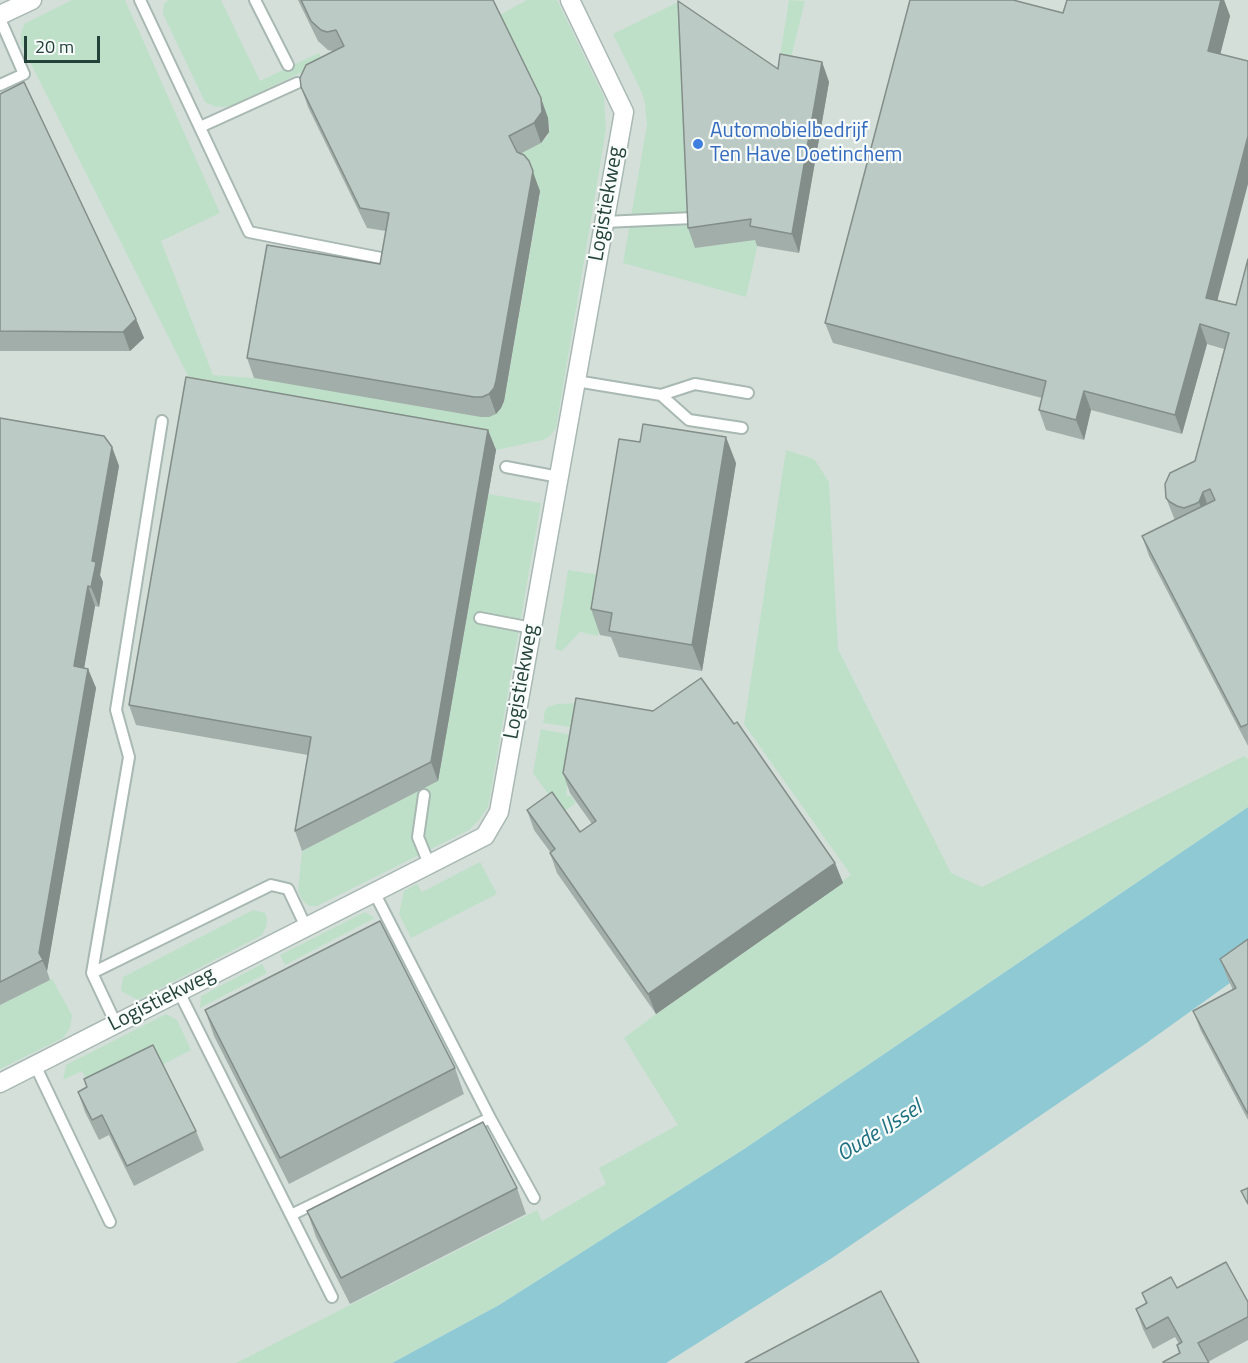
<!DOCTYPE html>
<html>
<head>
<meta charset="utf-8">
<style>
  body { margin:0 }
  #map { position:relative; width:1248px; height:1363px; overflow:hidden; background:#e6efeb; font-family:"Titillium Web",sans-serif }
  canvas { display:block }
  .scale { position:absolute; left:24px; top:36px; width:76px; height:27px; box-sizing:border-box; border:3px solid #24423a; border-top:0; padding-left:8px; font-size:18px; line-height:21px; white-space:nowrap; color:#24423a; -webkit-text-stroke:4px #f7fbf9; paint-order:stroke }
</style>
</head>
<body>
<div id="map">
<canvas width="1248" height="1363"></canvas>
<div class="scale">20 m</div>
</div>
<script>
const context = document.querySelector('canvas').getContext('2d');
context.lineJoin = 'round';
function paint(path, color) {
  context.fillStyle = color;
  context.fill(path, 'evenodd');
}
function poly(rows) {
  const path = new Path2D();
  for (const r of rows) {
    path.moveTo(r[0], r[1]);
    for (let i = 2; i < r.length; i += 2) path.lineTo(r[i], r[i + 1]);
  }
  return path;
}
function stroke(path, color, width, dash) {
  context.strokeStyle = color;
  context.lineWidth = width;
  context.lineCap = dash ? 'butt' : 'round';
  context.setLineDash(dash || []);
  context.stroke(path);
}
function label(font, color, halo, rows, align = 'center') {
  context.font = font + ' "Titillium Web",sans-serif';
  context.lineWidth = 4.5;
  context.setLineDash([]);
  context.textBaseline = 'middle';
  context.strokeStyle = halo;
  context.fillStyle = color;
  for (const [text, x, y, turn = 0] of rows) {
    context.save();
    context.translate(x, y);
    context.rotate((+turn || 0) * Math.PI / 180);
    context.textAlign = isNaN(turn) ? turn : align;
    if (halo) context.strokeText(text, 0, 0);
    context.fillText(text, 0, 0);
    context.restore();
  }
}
const built = poly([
  [0,0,1248,0,1248,778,766,1092,297,1363,0,1363],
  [1248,933,1248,1363,566,1363]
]);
const green = poly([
  [72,0,125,0,220,213,161,241,213,375,254,378,496,414,501,408,504,401,540,194,538,184,516,156,541,142,547,137,550,126,498,16,527,0,557,0,604,97,606,130,556,428,549,437,543,440,496,450,193,397,188,376,21,44,21,34,24,24],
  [168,0,221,0,260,81,319,53,323,62,231,106,216,107,205,102,163,14,164,4],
  [789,0,805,1,787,74,695,248,759,239,746,297,623,263,647,125,645,104,642,93,613,34,678,2,678,11,777,75],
  [786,450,814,459,829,482,838,649,951,873,982,887,1244,756,1248,759,1248,807,744,1149,499,1305,392,1363,236,1363,537,1210,542,1221,606,1184,599,1168,678,1125,624,1038,656,1014,851,875,744,724],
  [488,494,541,503,488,807,479,820,469,830,317,906,309,906,302,900,298,891,302,851,438,781],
  [568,570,607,576,598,636,580,632,562,651,555,649],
  [581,703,578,728,543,723,545,710,548,707,557,704],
  [541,729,576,736,566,794,568,796,570,795,576,803,562,813,533,773],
  [480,862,497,894,411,938,399,914,404,891,417,884,422,892],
  [253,910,265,913,267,919,266,927,262,935,138,1000,121,991,123,977],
  [365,912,375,918,285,965,280,955],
  [262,964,267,973,200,1008,201,996],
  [52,979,72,1015,70,1028,63,1038,0,1069,0,1005],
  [166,1014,177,1020,191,1050,95,1099,82,1071,63,1080,66,1065]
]);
const water = poly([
  [1248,807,1248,970,1145,1044,832,1258,666,1363,392,1363,499,1305,744,1149]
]);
const service = poly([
  [140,0,249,232,386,259],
  [255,0,288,65],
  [0,19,24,74,0,85],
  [200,127,297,83],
  [604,222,693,218],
  [576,381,661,395,695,384,748,393],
  [661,395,689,420,742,428],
  [506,467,559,477],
  [480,618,532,628],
  [424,795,418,837,429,864],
  [374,892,490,1118],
  [92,973,129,757,116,710,162,421],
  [179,992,332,1297],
  [116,1024,92,973,271,885,288,889,306,927],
  [35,1065,110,1222],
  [291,1215,490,1118,534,1198]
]);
const minor = poly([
  [0,15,32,0],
  [0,1083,485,836,499,812,624,112,570,0]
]);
const wall = poly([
  [298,0,493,0,548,118,549,132,541,143,520,154,540,191,504,401,501,408,496,414,489,417,481,417,254,378,247,358,380,264,386,231,367,228,308,107,301,87,333,51,328,50,318,41],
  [1067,0,1224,0,1230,16,1220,54,1218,300,1236,305,1248,259,1248,746,1149,556,1142,536,1175,520,1174,518,1166,498,1195,461,1224,349,1207,344,1182,434,1091,410,1084,440,1046,430,1039,410,1042,398,833,343,825,323,1063,13],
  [822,62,829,82,799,253,757,246,755,240,695,248,688,228,778,69],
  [0,94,136,319,144,338,130,351,0,351],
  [0,418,112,447,119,466,100,575,103,582,102,588,99,607,95,606,84,668,88,669,96,688,47,971,50,980,0,1005],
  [488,430,496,450,438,781,302,851,295,831,308,755,136,725,129,705],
  [736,463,702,671,619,657,611,637,600,635,591,609],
  [653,711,734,724,835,863,843,883,656,1014,557,873,550,853,551,853,534,830,527,810,580,832,592,824,570,793,563,773],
  [1248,939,1248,1120,1201,1031,1193,1011,1233,990,1228,979,1220,959],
  [205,1010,455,1068,464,1094,289,1184,214,1036],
  [84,1079,196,1131,204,1150,134,1186,109,1135,99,1140,85,1112,78,1092,87,1088],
  [517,1188,526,1214,350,1304,316,1237,307,1211],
  [1177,1288,1248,1302,1248,1340,1208,1362,1179,1353,1177,1345,1179,1344,1175,1337,1153,1349,1143,1329,1136,1309,1146,1304,1142,1293]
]);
const shadedWall = poly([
  [1221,0,1224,0,1230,16,1216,71,1208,51],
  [822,62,829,82,799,253,792,234],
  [541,98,548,118,549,132,541,143,534,123],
  [1248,136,1248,184,1213,317,1206,298],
  [529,161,540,191,504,401,501,408,496,414,489,394],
  [136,319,144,338,130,351,123,332],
  [1200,324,1207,344,1182,434,1175,415],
  [1084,391,1091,410,1084,440,1076,420],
  [488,430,496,450,438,781,431,762],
  [726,437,736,463,702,671,692,645],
  [112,447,119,466,100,575,103,582,99,607,91,587,92,561],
  [1203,492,1210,512,1206,522,1199,502],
  [88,586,95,606,81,686,74,666],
  [88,669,96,688,47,971,39,953],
  [835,863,843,883,656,1014,648,994]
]);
const building = poly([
  [301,0,493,0,541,98,542,112,534,123,509,136,517,152,524,155,529,161,533,171,496,381,494,388,489,394,482,397,474,397,247,358,267,245,380,264,389,213,360,208,301,87,300,78,306,65,344,46,336,30,327,32,321,30,311,21,301,0],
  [910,0,1013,0,1063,13,1067,0,1221,0,1208,51,1248,61,1248,136,1206,298,1236,305,1248,259,1248,724,1241,727,1142,536,1215,500,1210,489,1203,492,1199,502,1195,504,1184,508,1177,506,1170,502,1166,498,1165,484,1170,473,1195,461,1229,333,1200,324,1175,415,1084,391,1076,420,1039,410,1046,381,825,323,910,0],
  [678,1,778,69,780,54,822,62,792,234,750,226,751,219,688,228,678,1],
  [24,82,136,319,123,332,0,331,0,94,24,82],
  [186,377,488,430,431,762,295,831,311,737,129,705,186,377],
  [0,418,104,436,112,447,92,561,96,562,95,568,91,587,88,586,74,666,88,669,39,953,43,960,0,982,0,418],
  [643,424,726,437,692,645,609,631,612,613,591,609,619,439,640,442,643,424],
  [701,678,734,724,737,722,835,863,648,994,550,853,555,849,527,810,552,792,580,832,596,821,563,773,576,698,653,711,701,678],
  [380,921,455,1068,280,1158,205,1010,380,921],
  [1248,939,1248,1114,1193,1011,1236,988,1220,959,1248,939],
  [153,1045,196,1131,127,1166,102,1115,92,1120,78,1092,87,1087,84,1079,153,1045],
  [483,1122,517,1188,341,1278,307,1211,483,1122],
  [1248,1188,1248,1204,1241,1191,1248,1188],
  [1226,1262,1248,1302,1248,1317,1198,1343,1209,1363,1164,1363,1163,1362,1180,1353,1177,1345,1182,1342,1168,1317,1146,1329,1136,1309,1147,1303,1142,1293,1171,1277,1177,1288,1226,1262],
  [881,1291,919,1363,745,1363,881,1291]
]);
const markers = [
  [698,144,6,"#3f7fe0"]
];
const shopNames = [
  ["Automobielbedrijf",710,132],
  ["Ten Have Doetinchem",710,156]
];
const streetNames = [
  ["Logistiekweg",607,204,-80],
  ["Logistiekweg",522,682,-80],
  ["Logistiekweg",162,1000,-27]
];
const waterNames = [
  ["Oude IJssel",880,1132,-32]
];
paint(built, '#d4dfda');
paint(green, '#bfe0c8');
paint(water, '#8ec9d4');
stroke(service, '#a8b8b2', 14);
stroke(minor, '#a8b8b2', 21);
stroke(service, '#fff', 10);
stroke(minor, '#fff', 18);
paint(wall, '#a1aea9');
paint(shadedWall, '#838d89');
paint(building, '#bbcac4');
stroke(building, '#838d89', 1.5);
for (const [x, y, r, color] of markers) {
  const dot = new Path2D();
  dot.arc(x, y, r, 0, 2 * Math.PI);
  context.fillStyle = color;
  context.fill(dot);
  stroke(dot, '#f7fbf9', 2);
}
label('21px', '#366cbe', '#f7fbf9', shopNames, 'left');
label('21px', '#24423a', '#f7fbf9', streetNames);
label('italic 22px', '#1c6f80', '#f7fbf9', waterNames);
</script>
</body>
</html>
